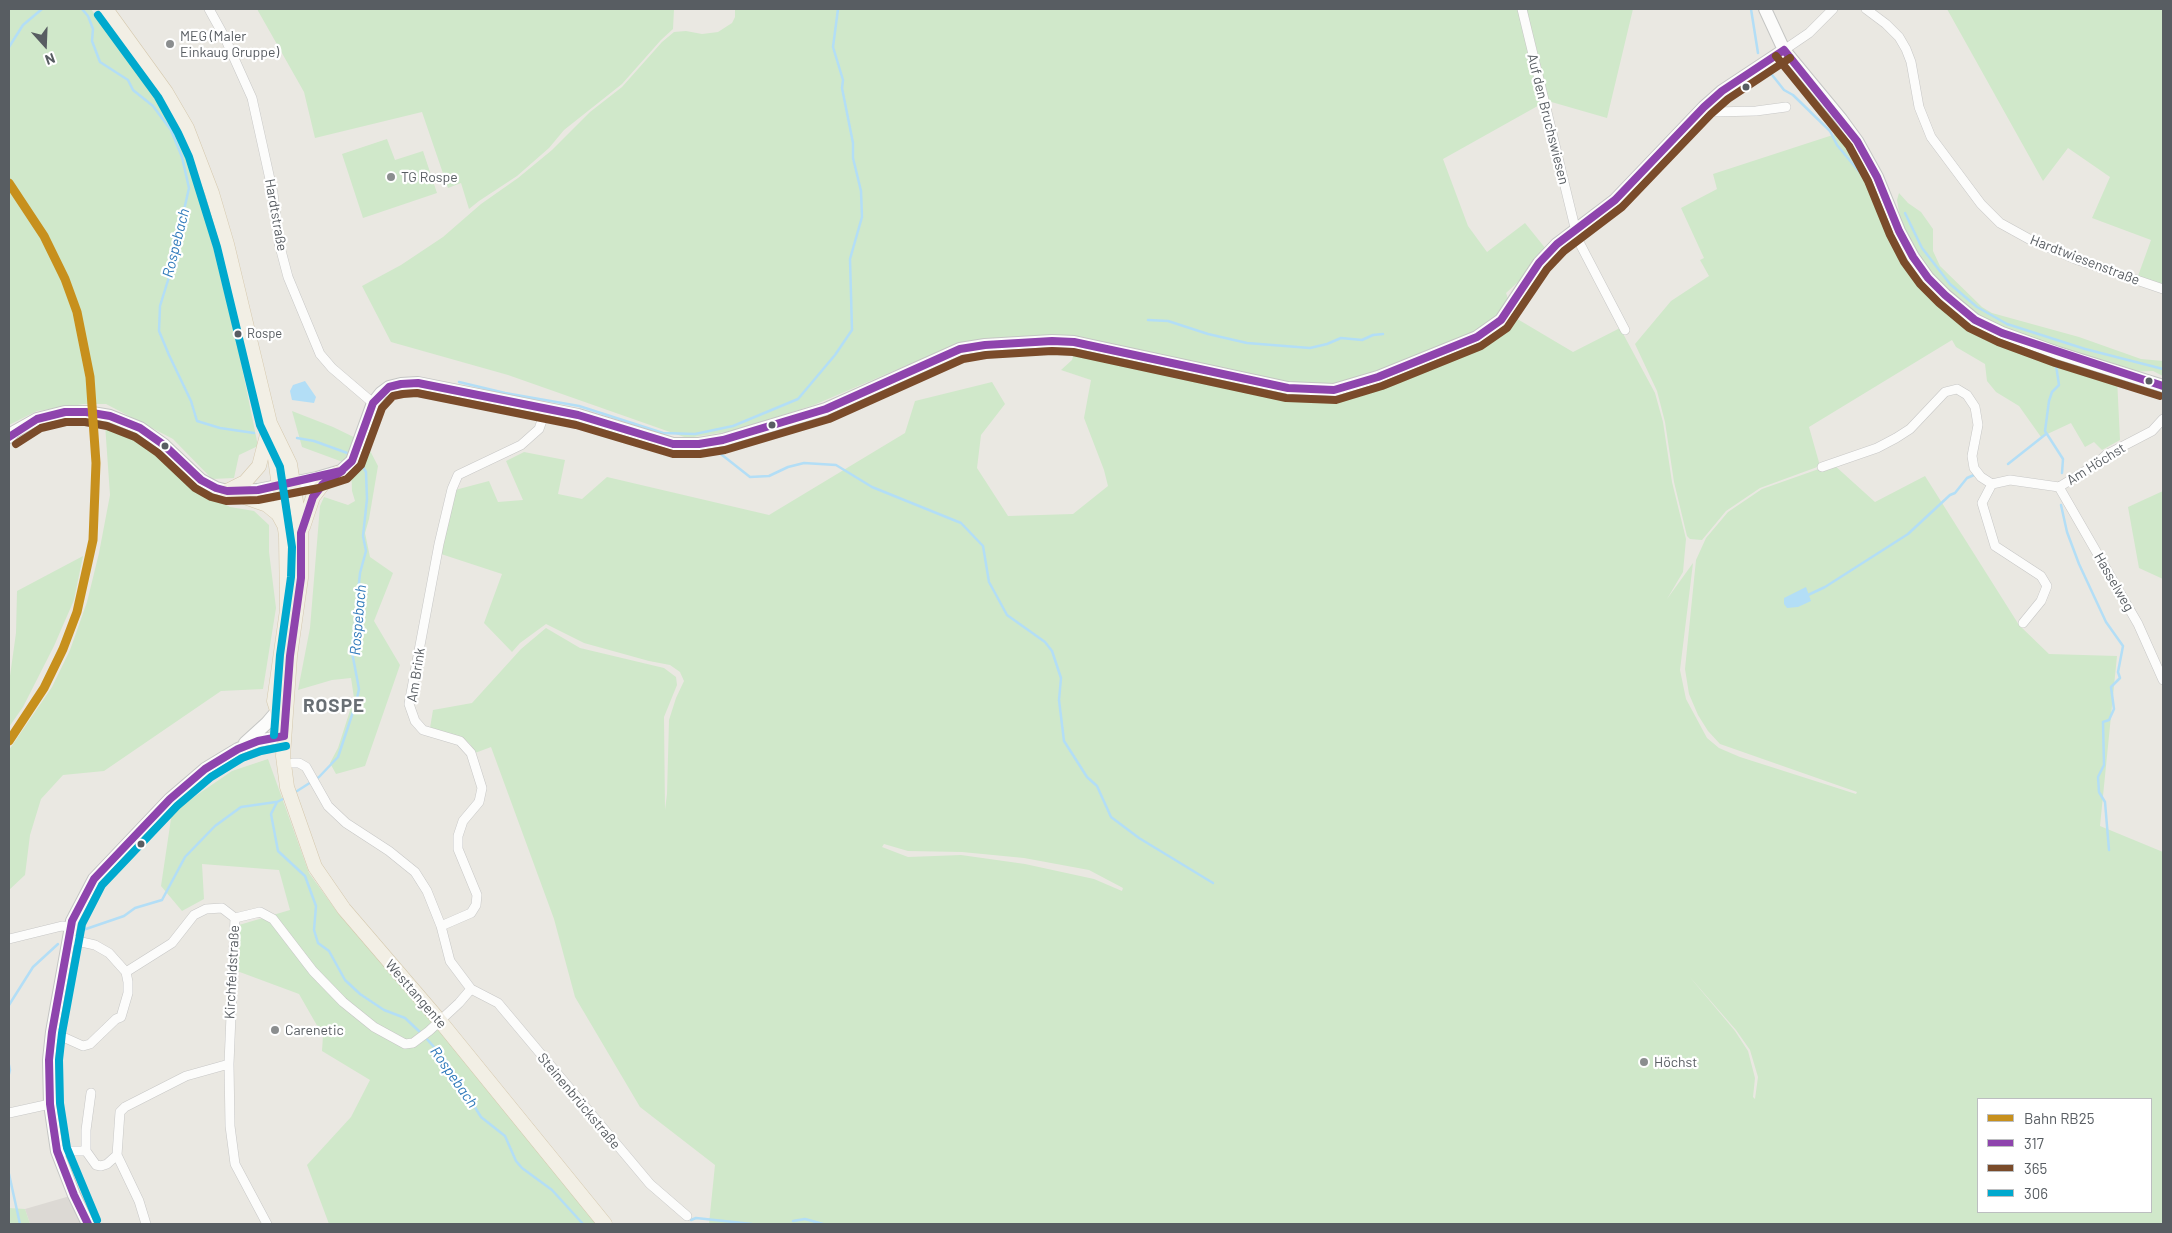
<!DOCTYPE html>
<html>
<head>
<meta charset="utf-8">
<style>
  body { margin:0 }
  #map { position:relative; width:2172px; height:1233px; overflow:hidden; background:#eae8e2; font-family:Barlow,sans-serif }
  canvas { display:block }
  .frame { position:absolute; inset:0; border:10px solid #585d62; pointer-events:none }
  .legend { position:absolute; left:1977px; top:1098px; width:175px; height:115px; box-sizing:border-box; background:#fff; border:1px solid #bcbec0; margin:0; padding:6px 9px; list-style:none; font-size:15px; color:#585d62 }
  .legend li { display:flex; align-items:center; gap:10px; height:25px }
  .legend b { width:25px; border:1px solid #bcbec0 }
  .north { position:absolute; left:20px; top:20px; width:50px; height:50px; -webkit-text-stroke:4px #fff; paint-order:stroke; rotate:160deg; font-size:14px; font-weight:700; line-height:20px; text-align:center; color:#585d62 }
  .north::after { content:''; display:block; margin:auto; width:18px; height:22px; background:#585d62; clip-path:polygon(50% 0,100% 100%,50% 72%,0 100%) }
</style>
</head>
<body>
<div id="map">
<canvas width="2172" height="1233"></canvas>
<div class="frame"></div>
<ul class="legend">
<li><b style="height:6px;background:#c7901d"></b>Bahn RB25</li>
<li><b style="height:6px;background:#8e44ad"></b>317</li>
<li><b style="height:6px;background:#7a4b2a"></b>365</li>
<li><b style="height:6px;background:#00a9ce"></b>306</li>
</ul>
<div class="north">N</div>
</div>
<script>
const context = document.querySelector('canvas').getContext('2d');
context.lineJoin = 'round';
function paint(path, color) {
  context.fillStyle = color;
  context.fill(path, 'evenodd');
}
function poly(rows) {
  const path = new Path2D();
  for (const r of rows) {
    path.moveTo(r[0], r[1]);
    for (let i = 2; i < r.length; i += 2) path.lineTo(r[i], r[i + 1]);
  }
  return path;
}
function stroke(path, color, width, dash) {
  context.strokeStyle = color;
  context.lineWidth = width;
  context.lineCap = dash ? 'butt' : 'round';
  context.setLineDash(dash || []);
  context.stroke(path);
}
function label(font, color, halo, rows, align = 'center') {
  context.font = font + ' Barlow,sans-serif';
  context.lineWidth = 4.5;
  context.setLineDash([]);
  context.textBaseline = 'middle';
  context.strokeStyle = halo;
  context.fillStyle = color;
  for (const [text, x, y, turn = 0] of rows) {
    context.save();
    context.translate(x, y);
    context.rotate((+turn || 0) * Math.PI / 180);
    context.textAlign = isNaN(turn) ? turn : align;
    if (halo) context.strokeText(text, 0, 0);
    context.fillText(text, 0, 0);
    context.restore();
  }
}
const industrial = poly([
  [70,1196,81,1224,30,1224,25,1209]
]);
const green = poly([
  [9,9,91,9,179,133,198,187,238,348,258,446,239,455,234,478,212,479,173,439,106,404,84,404,37,411,9,425],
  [257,9,674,9,673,29,661,40,622,84,564,130,549,148,517,176,479,201,469,209,461,183,448,188,422,112,315,138,304,92],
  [735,9,1520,9,1543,103,1443,159,1468,226,1487,252,1525,223,1546,249,1528,273,1506,293,1514,317,1573,352,1620,328,1655,393,1663,422,1672,482,1686,539,1683,572,1667,599,1693,563,1680,670,1686,699,1707,738,1719,748,1740,757,1856,794,1857,792,1720,744,1708,731,1698,715,1689,694,1685,669,1696,560,1706,538,1728,512,1762,489,1833,464,1875,502,1925,476,2019,625,2049,654,2117,656,2100,826,2163,852,2163,1224,709,1224,715,1165,640,1107,575,997,554,919,491,747,475,753,470,744,462,737,430,728,433,710,472,703,521,649,546,628,580,648,664,668,676,677,677,685,664,717,665,810,667,794,669,720,676,698,684,681,680,672,670,665,649,661,584,643,546,624,520,643,512,652,484,623,502,574,441,554,455,490,489,481,498,502,523,500,506,461,524,452,565,460,558,494,582,499,607,477,769,515,905,433,915,401,992,382,1005,404,981,435,977,468,1008,516,1073,514,1108,486,1104,470,1084,418,1091,380,1061,370,1072,360,1078,338,931,355,814,405,733,431,687,438,508,375,391,342,362,286,401,265,443,237,481,204,518,178,552,150,590,112,622,87,662,42,674,32,686,31,702,34,718,32,732,23,735,17],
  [884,844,908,851,962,852,1024,858,1089,870,1123,888,1122,891,1094,879,1025,864,961,855,908,857,882,847],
  [1689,976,1736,1030,1750,1050,1758,1077,1755,1099,1753,1097,1755,1078,1748,1051,1735,1031],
  [1978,1099,2151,1099,2151,1212,1978,1212],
  [1523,9,1633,9,1607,118,1548,101],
  [1947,9,2163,9,2163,285,2138,276,2151,240,2092,218,2110,177,2068,148,2043,181],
  [1842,132,1854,147,1873,180,1890,221,1933,276,1915,251,1900,218,1897,200,1899,193,1908,203,1921,212,1933,229,1933,251,1940,266,1982,307,1992,313,2079,337,2141,359,2163,361,2163,376,2153,371,2128,372,2048,356,2117,378,2120,440,2102,450,2094,442,2085,447,2071,423,2041,437,2019,406,1996,392,1987,381,1985,364,1956,347,1952,340,1809,427,1820,466,1760,488,1726,511,1702,540,1690,539,1687,536,1674,482,1665,422,1657,391,1635,344,1671,301,1709,276,1700,260,1704,258,1681,208,1717,189,1713,174],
  [387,139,395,160,423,151,437,193,363,218,342,154],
  [292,411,333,427,366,443,378,466,369,519,365,533,370,557,393,573,374,621,400,665,365,766,336,774,330,763,338,748,354,698,351,678,332,680,298,690,310,628,320,506,324,497,348,505,355,501,352,491,351,465,302,447],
  [105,424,120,425,149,442,201,492,230,507,254,511,269,525,269,552,276,608,263,689,221,691,104,771,63,775,41,799,30,835,25,875,9,890,9,750,52,687,70,650,87,602,99,553,110,495],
  [2163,491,2163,579,2139,568,2128,507],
  [83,556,74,600,54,646,23,707,9,727,9,683,16,633,17,591],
  [268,759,309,873,338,913,436,1023,601,1224,329,1224,307,1165,351,1117,370,1080,322,1051,323,1036,299,994,237,971,239,925,290,910,279,870,202,864,204,899,182,911,161,886,172,812,232,771],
  [9,1208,25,1209,30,1224,9,1224]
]);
const water = poly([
  [305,381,316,397,314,403,292,400,290,391,293,385],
  [1806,587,1811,601,1798,607,1787,608,1784,604,1784,598]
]);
const stream = poly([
  [82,9,88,16,93,29,92,41,100,62,128,80,133,90,153,106,171,130,182,157,189,188,169,277,160,306,159,331,169,355,191,401,197,421,220,428,254,433],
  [1751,9,1758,53],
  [9,47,23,25,42,9],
  [1769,71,1784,90,1793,95,1830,131,1837,145,1867,181],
  [1905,213,1922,248,1950,284,1977,307,2007,324,2085,349,2163,369],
  [1148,320,1168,321,1208,334,1247,343,1310,348,1327,344,1341,338,1362,340,1373,335,1383,334],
  [2056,365,2059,385,2052,392,2049,401,2045,431,2063,459,2062,473],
  [459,382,505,393,579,406,663,433,695,434,733,426,798,399,835,355,852,330,850,259,862,217,861,191,853,158,853,143,842,88,843,80,833,47,838,9],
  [297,438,314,441,350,454],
  [717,451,750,477,769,476,788,467,804,463,836,465,872,487,961,523,983,546,989,582,1007,615,1045,642,1052,651,1061,678,1059,700,1064,741,1087,777,1097,786,1111,817,1139,838,1213,883],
  [2008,464,2046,434],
  [2061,505,2067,532,2079,564,2106,622,2123,646,2118,672,2120,678,2111,687,2114,709,2109,720,2103,722,2104,765,2098,777,2099,792,2105,802,2109,850],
  [1808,595,1825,587,1908,534,1950,495,1955,493,1967,478,1974,475],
  [294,793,319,777,338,757,356,703,359,689,352,652,360,573,366,551,363,536,367,499,366,472,357,458],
  [285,798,277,802,271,814,278,851,305,876,316,906,314,930,318,943,329,951,345,980,360,994,384,1010,405,1018,421,1033],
  [83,930,124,916,135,908,162,900,185,857,215,826,241,807,276,802],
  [9,1005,33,967,58,944],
  [425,1037,445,1059,481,1117,505,1136,516,1161,522,1168,552,1190,583,1224],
  [9,1065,10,1070,9,1074],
  [9,1174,20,1224],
  [691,1220,696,1218,752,1224],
  [793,1221,805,1219,823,1224]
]);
const street = poly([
  [209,9,225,38,252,98,273,193,279,243,288,277,320,354,332,368,373,403],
  [1522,9,1578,240,1625,330],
  [1866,9,1886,24,1899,37,1906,49,1911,62,1919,107,1931,137,1981,204,2000,223,2029,239,2075,259,2163,289],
  [1784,50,1809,33,1833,9],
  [1704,107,1714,112,1756,111,1786,107],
  [1822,467,1877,448,1896,438,1910,429,1945,392,1957,389,1967,395,1975,407,1978,425,1972,456,1974,468,1981,477,1992,484,2010,480,2059,487,2095,465,2106,455,2152,431,2163,419],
  [1992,484,1982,503,1995,546,2041,576,2047,586,2041,601,2023,623],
  [2059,487,2138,624,2163,680],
  [441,926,471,913,476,905,477,895,458,849,458,836,463,821,479,802,482,788,471,753,460,741,423,730,415,721,409,704,439,544,452,489,458,475,521,445,539,429,546,409],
  [9,939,62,926,70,927],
  [126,972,172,943,194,915,206,909,222,908,235,918],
  [471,989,498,1003,650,1184,687,1216],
  [52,1032,83,1046,90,1044,116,1019,121,1017,128,993,128,982,126,972,109,953,95,945,68,939],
  [9,1113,50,1104],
  [57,1151,86,1151,96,1165,101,1166,107,1164,117,1155],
  [86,1151,86,1130,91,1093],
  [146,1224,139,1201,117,1155,120,1112,125,1107,186,1076,229,1064],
  [267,1224,235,1164,230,1126,229,1064,235,918,260,912,273,919,313,971,343,1002,374,1027,405,1044,413,1043,429,1031,459,1003,471,989,450,961,441,926,427,891,415,872,389,851,346,823,328,806,306,767,299,763,293,763]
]);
const secondary = poly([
  [1765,9,1784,50,1841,119,1857,141,1877,177,1899,231,1913,257,1928,278,1945,295,1975,320,2002,333,2058,353,2163,386],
  [9,437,14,432,37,419,65,412,86,412,110,416,140,428,164,445,201,480,216,488,227,491,258,490,317,478,341,471,352,461,373,403,381,393,389,387,401,384,418,383,578,415,673,444,699,444,723,440,826,409,960,349,985,345,1052,341,1074,342,1288,388,1334,390,1378,377,1477,337,1501,320,1539,263,1557,244,1615,200,1704,107,1722,91,1784,50],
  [245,743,267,723,278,710],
  [88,1224,74,1195,57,1151,50,1104,49,1060,52,1032,72,921,94,879,170,799,205,769,238,749,258,741,284,736]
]);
const primary = poly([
  [106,9,166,92,187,128,212,193,227,244,270,423,286,536,287,610,274,701,281,723],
  [270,423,290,464,301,533,301,578,290,656,283,756,287,787,315,867,344,909,440,1021,605,1224],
  [227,491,245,482,259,466,268,431],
  [227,491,267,505,278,514,284,525],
  [303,527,313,497,323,484,338,473]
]);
const bus1 = poly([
  [1784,50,1857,141,1877,177,1899,231,1913,257,1928,278,1945,295,1975,320,2002,333,2163,386],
  [9,437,37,419,65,412,86,412,110,416,140,428,164,445,201,480,216,488,227,491,258,490,341,471,352,461,373,403,389,387,401,384,418,383,578,415,673,444,699,444,723,440,826,409,960,349,985,345,1052,341,1074,342,1288,388,1334,390,1378,377,1477,337,1501,320,1539,263,1557,244,1615,200,1704,107,1722,91,1784,50],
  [284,736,290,656,301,578,301,533,313,497,323,484,342,471],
  [88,1224,74,1195,57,1151,50,1104,49,1060,52,1032,72,921,94,879,170,799,205,769,238,749,258,741,284,736]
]);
const bus2 = poly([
  [1776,56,1849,146,1868,181,1890,235,1904,262,1920,284,1939,303,1969,328,1998,342,2055,363,2160,396],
  [16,444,41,428,66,422,85,422,107,426,135,437,158,453,195,488,211,497,226,501,258,500,319,488,347,479,361,465,382,408,393,396,403,394,417,393,576,425,673,454,700,454,725,450,829,419,963,359,986,355,1052,351,1073,352,1286,398,1336,400,1382,386,1481,346,1507,328,1547,269,1564,251,1622,207,1711,114,1728,99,1790,58]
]);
const bus3 = poly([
  [98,15,158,97,178,133,189,157,217,247,260,425,280,467,292,547,291,577,280,655,274,735],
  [97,1220,67,1148,60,1103,59,1060,62,1033,82,924,102,885,177,806,211,777,242,758,261,751,286,746]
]);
const rail1 = poly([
  [9,183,44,236,65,279,77,312,90,377,96,463,93,540,77,612,63,649,44,688,9,741]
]);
const markers = [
  [170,44,5,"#8b8e8f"],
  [1746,87,4.5,"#585d62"],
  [391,177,5,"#8b8e8f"],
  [238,334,4.5,"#585d62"],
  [2149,381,4.5,"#585d62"],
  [772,425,4.5,"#585d62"],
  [165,446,4.5,"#585d62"],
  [141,844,4.5,"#585d62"],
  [275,1030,5,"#8b8e8f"],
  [1644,1062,5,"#8b8e8f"]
];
const busNames = [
  ["Rospe",247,334]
];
const poiNames = [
  ["MEG (Maler",180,36],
  ["Einkaug Gruppe)",180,52],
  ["TG Rospe",401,177],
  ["Carenetic",285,1030],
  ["Höchst",1654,1062]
];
const streetNames = [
  ["Auf den Bruchswiesen",1548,119,76],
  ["Hardtstraße",276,215,80],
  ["Hardtwiesenstraße",2085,260,21],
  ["Am Höchst",2096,464,-32],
  ["Hasselweg",2114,582,60],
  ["Am Brink",416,675,-81],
  ["Kirchfeldstraße",232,972,-87],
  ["Westtangente",416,994,49],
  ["Steinenbrückstraße",579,1101,50]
];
const waterNames = [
  ["Rospebach",176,243,-76],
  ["Rospebach",358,620,-85],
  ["Rospebach",454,1077,55]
];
const districtNames = [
  ["ROSPE",334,706]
];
paint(industrial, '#dcd9d4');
paint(green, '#d0e8ca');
paint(water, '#b3def6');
stroke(stream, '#b3def6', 2.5);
stroke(street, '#c7c7c6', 10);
stroke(secondary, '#c5c6c4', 14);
stroke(primary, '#d5c8ad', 15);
stroke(street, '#fcfcfb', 9);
stroke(secondary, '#fcfcfb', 12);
stroke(primary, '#f2efe5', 14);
stroke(bus1, '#8e44ad', 8);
stroke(bus2, '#7a4b2a', 8);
stroke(bus3, '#00a9ce', 8);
stroke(rail1, '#c7901d', 9);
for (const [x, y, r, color] of markers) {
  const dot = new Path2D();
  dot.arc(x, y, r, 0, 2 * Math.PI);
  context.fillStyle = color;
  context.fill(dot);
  stroke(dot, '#fff', 2);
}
label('13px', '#585d62', '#fff', busNames, 'left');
label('14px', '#585d62', '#fff', poiNames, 'left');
label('14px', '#585d62', '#fff', streetNames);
label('italic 15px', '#307abb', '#fff', waterNames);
context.letterSpacing = '1px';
label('bold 19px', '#696f74', '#fff', districtNames);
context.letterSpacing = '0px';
</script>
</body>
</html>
